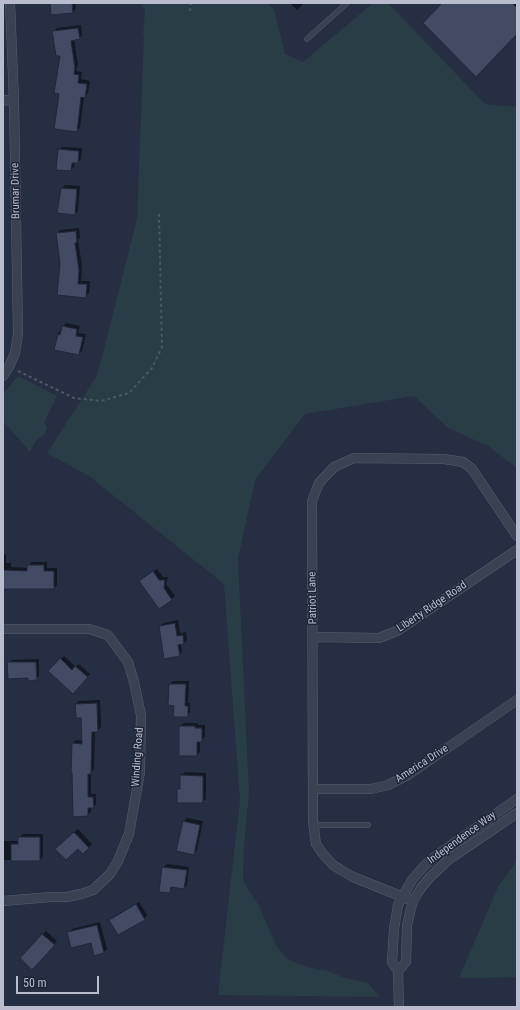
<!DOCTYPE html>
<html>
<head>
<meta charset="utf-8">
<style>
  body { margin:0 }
  #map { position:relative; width:520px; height:1010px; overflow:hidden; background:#262e44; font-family:"Roboto Condensed",sans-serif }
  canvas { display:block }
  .frame { position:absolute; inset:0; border:4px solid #b8bccd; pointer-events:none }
  .scale { position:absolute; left:16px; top:976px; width:83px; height:18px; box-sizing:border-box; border:2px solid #b8bccd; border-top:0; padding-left:5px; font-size:12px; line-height:14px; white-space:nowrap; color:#b8bccd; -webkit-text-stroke:3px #1f2539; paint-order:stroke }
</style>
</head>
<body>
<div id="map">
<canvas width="520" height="1010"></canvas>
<div class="frame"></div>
<div class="scale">50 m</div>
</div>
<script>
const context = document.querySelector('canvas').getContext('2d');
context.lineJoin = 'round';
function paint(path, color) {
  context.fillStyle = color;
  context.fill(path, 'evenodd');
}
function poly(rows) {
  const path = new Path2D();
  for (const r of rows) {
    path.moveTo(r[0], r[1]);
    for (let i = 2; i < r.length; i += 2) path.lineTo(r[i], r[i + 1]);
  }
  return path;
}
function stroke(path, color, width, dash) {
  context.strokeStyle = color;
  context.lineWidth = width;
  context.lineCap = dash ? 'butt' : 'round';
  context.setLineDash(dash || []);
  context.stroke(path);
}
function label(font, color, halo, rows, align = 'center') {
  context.font = font + ' "Roboto Condensed",sans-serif';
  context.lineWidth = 3;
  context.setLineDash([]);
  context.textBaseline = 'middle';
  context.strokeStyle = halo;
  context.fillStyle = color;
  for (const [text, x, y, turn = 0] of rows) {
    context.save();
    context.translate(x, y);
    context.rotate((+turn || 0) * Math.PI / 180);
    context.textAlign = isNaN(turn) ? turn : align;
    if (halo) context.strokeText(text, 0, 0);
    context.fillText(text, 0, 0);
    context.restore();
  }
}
const green = poly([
  [141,3,268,3,274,10,285,54,303,62,373,3,388,3,485,104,517,107,517,468,488,446,448,428,414,396,305,414,255,480,238,559,249,792,244,847,243,881,259,906,276,945,286,958,298,964,316,969,328,971,345,978,368,983,380,997,218,995,240,800,224,584,89,476,47,453,96,377,103,354,137,219,144,35,143,35,145,11],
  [18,376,57,396,44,422,47,427,44,435,36,440,30,452,3,421,3,394],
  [517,860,517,977,459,978,498,887]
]);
const shadow = poly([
  [51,3,75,3,76,8,73,12],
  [290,3,304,3,297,10],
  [444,3,517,3,517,33],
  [81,25,82,35,79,39,74,39,78,64,76,71,82,72,81,79,90,81,88,93,84,97,80,127,77,131,60,93,61,55,53,32,57,28],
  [62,147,82,148,81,159,78,162,75,162,74,167,71,170,59,150],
  [65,185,80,186,78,211,75,214,58,212,62,188],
  [79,228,80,238,78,240,82,266,81,281,90,281,89,293,85,297,61,264,57,234,60,230],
  [66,323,80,326,78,333,86,334,82,351,79,354,58,334],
  [6,554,6,563,11,563,11,567,28,568,28,566,31,562,47,562,47,568,57,568,57,585,54,588,3,588,3,555],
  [157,569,163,577,168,577,166,584,175,596,160,608,144,578],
  [178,620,180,633,186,632,187,640,184,643,181,644,182,652,179,655,160,626,164,623],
  [64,656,76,667,79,664,90,674,73,692,50,671],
  [39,659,39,676,36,679,29,677,8,663,12,660],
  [173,681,189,681,188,703,190,703,190,712,187,716,175,705,170,684],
  [100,700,101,727,97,731,95,731,94,769,91,773,91,794,96,794,96,804,93,807,91,807,91,812,87,815,73,744,76,740,82,741,82,716,76,704,79,701],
  [184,723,198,723,198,725,205,725,205,737,200,741,200,752,196,755,180,726],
  [185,772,206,773,206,799,202,802,178,790,181,787,181,776],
  [187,818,203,821,197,850,193,853,184,821],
  [78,829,92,844,83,853,78,848,57,849],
  [23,834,43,834,43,856,40,860,3,860,3,841,19,841,19,838],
  [167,864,189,867,187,885,184,888,173,887,170,892,163,868],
  [139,902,147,915,144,919,110,920,114,916],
  [100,922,107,949,104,952,95,954,91,942,69,933,72,929],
  [46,931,57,941,32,968,21,958]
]);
const building = poly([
  [50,3,72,3,73,13,51,15,50,3],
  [442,3,512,3,517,8,517,34,476,77,423,23,442,3],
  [78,28,80,39,71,41,75,68,74,74,79,75,78,83,87,84,85,98,81,97,77,132,54,129,59,94,54,93,60,56,56,56,52,31,78,28],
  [58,149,79,151,78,163,72,163,71,171,56,170,58,149],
  [61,188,77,189,75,215,57,213,61,188],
  [76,231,77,242,75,243,79,270,78,284,87,284,86,298,57,295,60,264,56,233,76,231],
  [62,326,77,329,76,336,83,337,79,355,54,350,58,334,60,335,62,326],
  [27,565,44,565,44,571,54,571,54,589,3,589,3,570,27,571,27,565],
  [153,571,159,580,165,580,164,588,172,600,159,609,139,581,153,571],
  [175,623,177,636,183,635,184,644,178,645,180,656,164,659,159,626,175,623],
  [60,658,72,670,75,666,88,677,73,694,48,671,60,658],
  [7,662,36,662,37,680,28,681,28,678,8,679,7,662],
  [169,684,186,684,185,706,188,706,188,717,173,717,174,706,168,705,169,684],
  [97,703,98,732,92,732,91,774,88,774,88,797,93,797,94,808,88,808,88,816,73,817,72,773,71,773,72,743,82,744,81,718,76,718,75,704,97,703],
  [179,726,195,726,195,728,202,728,202,742,197,742,197,756,179,756,179,726],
  [180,775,203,776,203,803,177,803,177,789,180,789,180,775],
  [183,821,200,825,194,855,176,851,183,821],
  [74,832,89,848,83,854,78,849,66,860,55,849,74,832],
  [18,837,40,837,40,861,11,861,11,844,18,844,18,837],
  [162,867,187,870,184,889,171,887,170,893,159,892,162,867],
  [136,904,145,920,118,935,109,920,136,904],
  [97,925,104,953,94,956,91,943,71,948,67,932,97,925],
  [42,934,55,945,32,970,20,958,42,934]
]);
const path = poly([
  [190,11,191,3],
  [18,371,74,398,101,401,129,393,152,368,162,347,159,214]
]);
const service = poly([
  [307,39,347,3],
  [314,825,368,825]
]);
const minor = poly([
  [3,100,14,101],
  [3,376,9,367,15,353,18,334,14,101,10,3],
  [3,629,89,629,108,635,128,662,134,682,141,715,140,772,129,834,118,861,110,874,93,890,81,894,67,897,51,897,3,901],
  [314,637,379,638,397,631,517,550],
  [313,789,371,789,388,785,408,775,517,700],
  [517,799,437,855,424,866,412,880,398,905,394,929,392,962,398,971,406,962,407,926,411,908,413,901,421,888,430,877,448,860,517,813],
  [413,901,353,877,341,870,333,865,323,854,316,844,313,821,312,501,319,483,334,467,354,458,444,459,463,462,472,469,517,536],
  [398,971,399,1007]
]);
const streetNames = [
  ["Brumar Drive",16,191,-91],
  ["Patriot Lane",313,598,-91],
  ["Liberty Ridge Road",432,607,-34],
  ["Winding Road",138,757,-86],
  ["America Drive",422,764,-33],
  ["Independence Way",462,838,-36]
];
paint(green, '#283d45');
paint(shadow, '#0007');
paint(building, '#424a64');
stroke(building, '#21273b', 1);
stroke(service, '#595e71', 5.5);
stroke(minor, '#595e71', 10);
stroke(path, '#465a61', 2, [3, 3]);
stroke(service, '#3a4153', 4.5);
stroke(minor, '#3a4153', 9);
label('11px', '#b8bccd', '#1f2539', streetNames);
</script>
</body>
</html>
